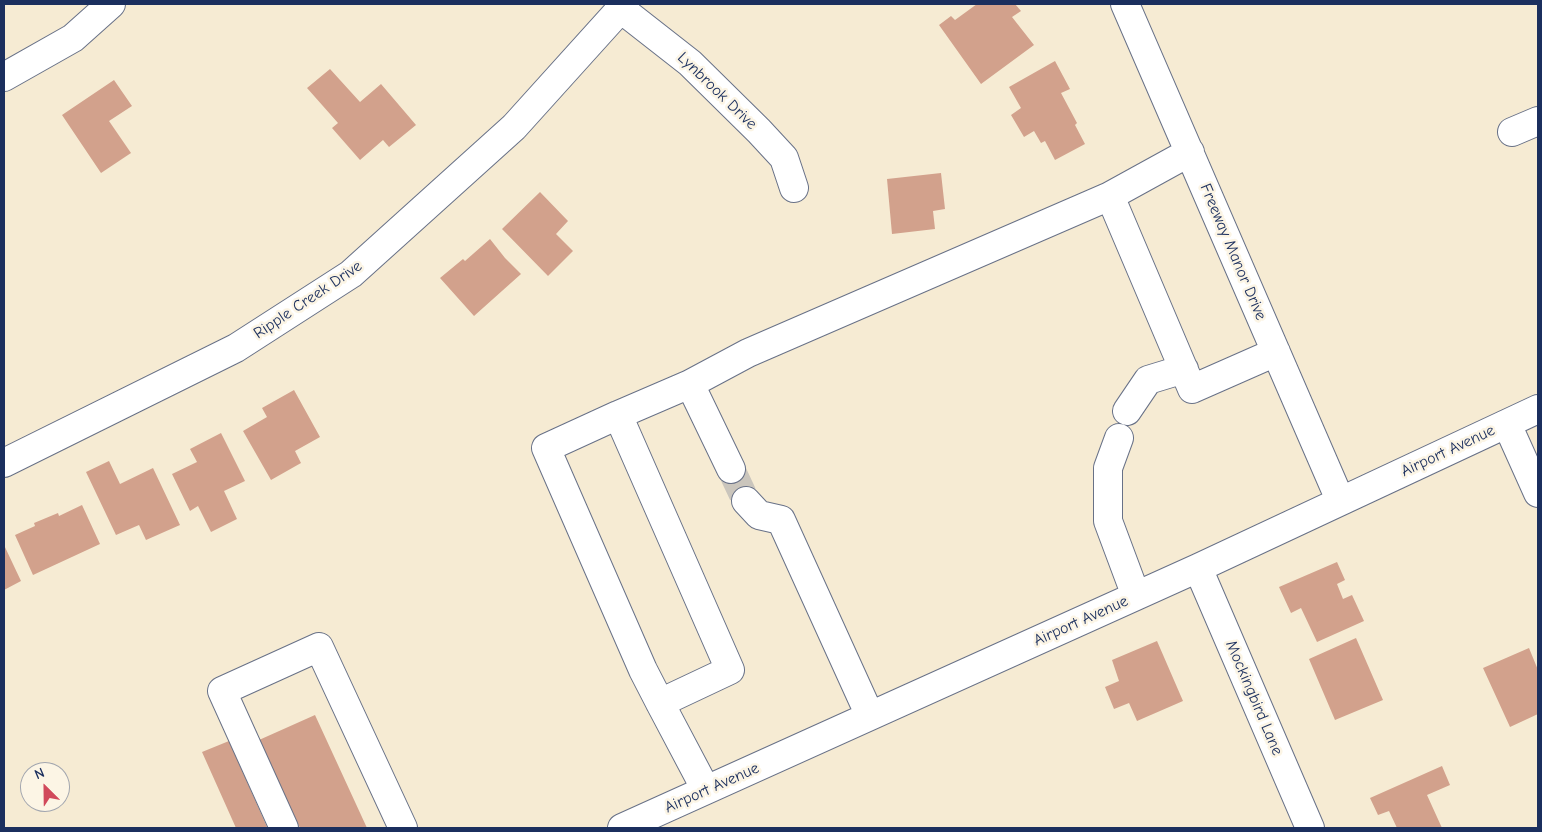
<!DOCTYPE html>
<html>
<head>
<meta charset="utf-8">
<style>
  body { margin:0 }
  #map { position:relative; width:1542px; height:832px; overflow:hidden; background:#f6ebd3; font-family:"Comic Neue",sans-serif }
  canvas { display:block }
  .frame { position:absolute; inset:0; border:5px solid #1b2f5e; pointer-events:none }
  .north { position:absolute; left:20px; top:762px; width:50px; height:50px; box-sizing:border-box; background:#fcf5e5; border:1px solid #a2a6af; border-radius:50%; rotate:337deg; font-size:14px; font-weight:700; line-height:20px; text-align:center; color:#1b2f5e }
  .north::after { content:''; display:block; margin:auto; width:18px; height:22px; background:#d1495b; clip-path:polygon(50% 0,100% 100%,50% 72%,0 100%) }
</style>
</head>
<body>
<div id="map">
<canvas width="1542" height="832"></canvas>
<div class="frame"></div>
<div class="north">N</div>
</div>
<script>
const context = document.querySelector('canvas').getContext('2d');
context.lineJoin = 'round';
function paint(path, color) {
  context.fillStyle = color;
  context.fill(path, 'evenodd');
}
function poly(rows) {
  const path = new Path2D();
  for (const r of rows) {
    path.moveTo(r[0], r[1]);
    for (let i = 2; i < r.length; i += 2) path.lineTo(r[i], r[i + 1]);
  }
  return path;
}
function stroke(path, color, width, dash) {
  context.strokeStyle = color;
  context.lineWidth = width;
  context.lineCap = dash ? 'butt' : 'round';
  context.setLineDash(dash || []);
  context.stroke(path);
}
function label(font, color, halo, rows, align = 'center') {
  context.font = font + ' "Comic Neue",sans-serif';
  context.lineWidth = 5;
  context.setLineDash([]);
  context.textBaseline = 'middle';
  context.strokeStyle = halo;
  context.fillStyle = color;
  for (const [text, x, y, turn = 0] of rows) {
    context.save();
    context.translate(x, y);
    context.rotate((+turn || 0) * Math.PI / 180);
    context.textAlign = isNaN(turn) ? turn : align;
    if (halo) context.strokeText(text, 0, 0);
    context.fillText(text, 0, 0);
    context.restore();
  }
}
const building = poly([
  [977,4,1015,4,1021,11,1012,17,1034,45,981,84,939,25,951,16,955,20],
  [1055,61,1070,89,1061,93,1077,123,1075,125,1085,144,1055,160,1045,141,1041,143,1034,131,1024,137,1011,115,1021,108,1009,87],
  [330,69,360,102,381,84,416,125,389,147,383,140,360,160,332,128,338,123,307,88],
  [114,80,132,106,109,121,131,153,101,173,62,115],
  [941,173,945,209,933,211,935,229,892,234,887,179],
  [540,192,568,221,556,234,573,251,548,276,502,229],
  [490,239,505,258,521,274,474,316,440,278,463,259,465,261],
  [294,390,320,437,295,451,301,463,271,480,243,431,267,417,262,408],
  [221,433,245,481,224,491,237,519,211,532,198,506,190,511,172,474,197,462,190,449],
  [109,461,120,484,153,468,180,525,146,540,139,525,116,535,86,472],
  [82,505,100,544,33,575,15,535,35,526,34,523,58,513,59,516],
  [4,545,21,581,4,590],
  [1337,562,1345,580,1337,584,1343,599,1352,595,1364,621,1317,642,1301,608,1291,613,1279,587],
  [1356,638,1383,700,1335,720,1309,659],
  [1157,641,1183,701,1137,721,1129,703,1114,709,1105,687,1119,681,1112,660],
  [1529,648,1538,670,1538,714,1510,727,1483,668],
  [315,715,367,828,300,828,259,740],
  [229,741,267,827,265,828,236,828,202,752],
  [1442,766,1450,785,1427,795,1442,828,1397,828,1389,811,1378,815,1370,798]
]);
const minorTunnel = poly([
  [731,469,746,501]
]);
const minor = poly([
  [1125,4,1340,500],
  [621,9,690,63,759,131,784,158,794,188],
  [4,77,73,38,111,4],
  [1512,132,1538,121],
  [1110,196,1190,152],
  [690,384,748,353,1110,196,1192,389,1276,352],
  [1127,411,1148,380,1184,369],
  [618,415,690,384,731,469],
  [1507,424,1538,493],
  [1119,438,1108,468,1108,521,1136,596],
  [4,463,236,348,351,274,514,127,625,4],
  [746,501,759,515,781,520,870,716],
  [1198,568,1310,828],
  [660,703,730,670,618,415,546,448,643,670,660,703,706,790],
  [284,828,222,691,319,647,403,828],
  [622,828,1198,568,1538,409]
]);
const streetNames = [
  ["Lynbrook Drive",717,91,44],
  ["Freeway Manor Drive",1233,252,67],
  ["Ripple Creek Drive",308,300,-34],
  ["Airport Avenue",1448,451,-25],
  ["Airport Avenue",1081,621,-24],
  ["Mockingbird Lane",1254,698,67],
  ["Airport Avenue",712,788,-24]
];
paint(building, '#d2a18c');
stroke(minorTunnel, '#cac5bc', 28, [28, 14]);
stroke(minor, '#687187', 30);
stroke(minor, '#fff', 28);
label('16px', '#1b2f5e', '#fcf5e5', streetNames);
</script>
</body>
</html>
